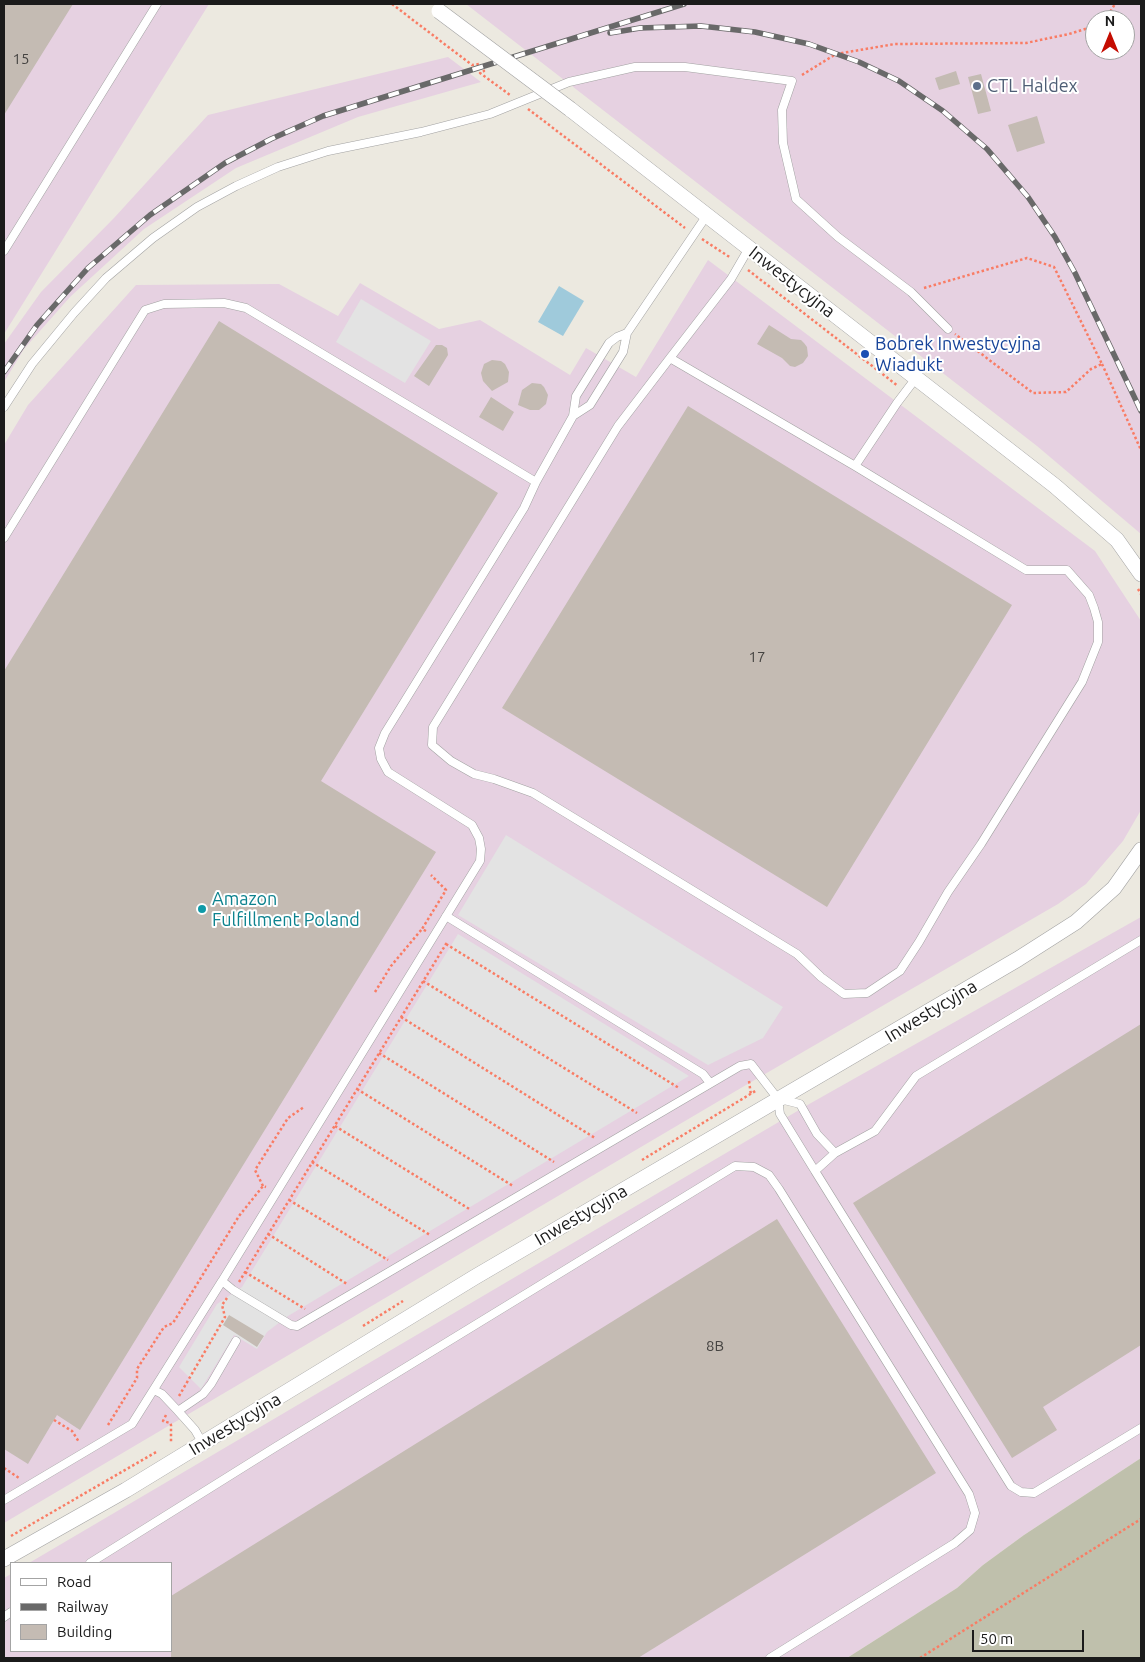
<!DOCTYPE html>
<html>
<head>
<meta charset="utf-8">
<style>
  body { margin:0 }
  #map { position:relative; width:1145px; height:1662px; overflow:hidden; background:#ece9e0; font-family:Ubuntu,sans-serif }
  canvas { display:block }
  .frame { position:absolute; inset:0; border:5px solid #1b1b1b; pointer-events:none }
  .legend { position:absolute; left:10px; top:1562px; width:162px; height:90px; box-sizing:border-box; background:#fff; border:1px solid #a4a4a4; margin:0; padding:6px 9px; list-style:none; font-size:15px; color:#1b1b1b }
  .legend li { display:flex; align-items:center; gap:10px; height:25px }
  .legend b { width:25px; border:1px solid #a4a4a4 }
  .north { position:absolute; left:1085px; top:10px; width:50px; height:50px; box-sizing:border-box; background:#fff; border:1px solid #a4a4a4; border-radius:50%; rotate:0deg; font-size:14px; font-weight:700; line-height:20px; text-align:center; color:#1b1b1b }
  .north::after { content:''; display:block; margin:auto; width:18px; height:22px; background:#c40c01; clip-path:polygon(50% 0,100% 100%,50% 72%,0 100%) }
  .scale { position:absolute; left:972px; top:1630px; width:112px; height:22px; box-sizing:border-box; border:2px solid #1b1b1b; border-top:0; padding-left:6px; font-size:15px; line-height:18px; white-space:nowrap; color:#1b1b1b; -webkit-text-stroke:4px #fff; paint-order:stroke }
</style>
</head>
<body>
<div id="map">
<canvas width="1145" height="1662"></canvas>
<div class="frame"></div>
<ul class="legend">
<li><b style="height:6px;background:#fff"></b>Road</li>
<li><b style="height:6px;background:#696969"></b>Railway</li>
<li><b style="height:14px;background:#c4bbb3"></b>Building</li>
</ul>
<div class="north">N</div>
<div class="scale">50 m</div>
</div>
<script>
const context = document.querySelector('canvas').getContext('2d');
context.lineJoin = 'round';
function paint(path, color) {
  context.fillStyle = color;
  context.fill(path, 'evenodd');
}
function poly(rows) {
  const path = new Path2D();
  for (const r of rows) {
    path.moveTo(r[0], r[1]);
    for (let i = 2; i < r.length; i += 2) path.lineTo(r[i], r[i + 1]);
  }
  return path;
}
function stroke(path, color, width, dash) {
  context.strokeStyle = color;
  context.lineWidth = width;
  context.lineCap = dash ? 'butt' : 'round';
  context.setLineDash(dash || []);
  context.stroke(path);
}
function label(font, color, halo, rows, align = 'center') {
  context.font = font + ' Ubuntu,sans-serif';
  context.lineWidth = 4;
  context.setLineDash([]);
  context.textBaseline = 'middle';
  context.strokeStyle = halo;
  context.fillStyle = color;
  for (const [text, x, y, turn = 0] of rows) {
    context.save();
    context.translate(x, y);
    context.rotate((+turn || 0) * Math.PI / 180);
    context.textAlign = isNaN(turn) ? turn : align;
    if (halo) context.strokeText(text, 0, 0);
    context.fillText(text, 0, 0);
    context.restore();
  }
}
const industrial = poly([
  [4,4,209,4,4,334],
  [466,4,1141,4,1141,534,1037,446],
  [1095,20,1125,20,1125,50,1095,50],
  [448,57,481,82,358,117,236,168,144,229,70,297,24,349,4,382,4,344,41,292,114,218,208,115],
  [708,260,1095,551,1141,621,1141,810,1123,841,1086,884,1058,904,746,1085,4,1523,4,445,28,405,136,285,279,284,338,316,360,283,439,329,480,320,570,375,586,348,636,377],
  [1141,917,1141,1458,1024,1535,983,1565,957,1588,847,1658,4,1658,4,1578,11,1574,11,1651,171,1651,171,1563,29,1563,811,1103]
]);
const construction = poly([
  [1141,1458,1141,1658,847,1658,957,1588,983,1565,1024,1535]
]);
const parking = poly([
  [361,299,431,341,405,383,336,342],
  [506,835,783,1007,763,1038,708,1065,458,915],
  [458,934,689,1076,288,1316,267,1332,257,1349,234,1335,201,1389,179,1367,217,1304,242,1287]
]);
const water = poly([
  [559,286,584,301,563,336,538,322]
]);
const building = poly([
  [4,4,73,4,4,115],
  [956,71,960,84,939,90,935,78],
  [981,74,991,111,978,114,968,77],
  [1037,116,1045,143,1017,152,1008,125],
  [219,321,498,493,321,781,436,852,80,1430,57,1415,28,1464,4,1449,4,671],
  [769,325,791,339,801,340,804,343,807,347,808,356,803,363,795,367,790,366,782,358,757,344],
  [436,345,442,345,447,348,448,355,429,386,414,376],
  [492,360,501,361,505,364,509,372,508,382,492,391,483,381,481,373,484,364],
  [532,383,541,384,544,387,548,395,546,404,539,410,530,410,518,405,522,390],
  [491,397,514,412,503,431,479,417],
  [688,406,1012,605,827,907,502,708],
  [1141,1024,1141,1345,1043,1407,1057,1430,1012,1458,853,1203],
  [777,1219,936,1473,638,1658,171,1658,171,1596],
  [229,1315,264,1336,257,1347,223,1325]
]);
const path = poly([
  [392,4,472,65,479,64,484,71,480,73,510,95],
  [1105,20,1115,4],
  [802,75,836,54,895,44,1026,43,1069,34,1095,26],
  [528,109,685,228],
  [702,239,731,258],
  [748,270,898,386],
  [924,288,1027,258,1054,267,1102,364,1091,369,1066,392,1033,393,955,334],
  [1102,364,1141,450],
  [1138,589,1141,594],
  [426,931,422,929,446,890,431,875],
  [446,944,679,1088],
  [423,981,637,1113],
  [375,992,391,966,422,929],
  [401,1017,595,1138],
  [379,1053,554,1162],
  [749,1081,751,1095],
  [357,1089,513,1186],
  [335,1126,471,1210],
  [642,1160,757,1090],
  [312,1162,430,1235],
  [263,1186,255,1170,288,1118,304,1107],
  [289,1200,388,1260],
  [268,1234,347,1284],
  [245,1272,305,1309],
  [239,1282,435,962,446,944,443,942],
  [363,1326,403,1301],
  [179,1396,225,1317,222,1305,227,1298],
  [166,1415,163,1421,170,1423,171,1425,171,1443],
  [54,1420,72,1431,79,1442],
  [108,1425,137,1378,137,1369,164,1327,173,1323,239,1216,263,1186,266,1187],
  [4,1468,19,1478],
  [11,1536,158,1451],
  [920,1658,1141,1519]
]);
const service = poly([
  [4,251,157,4],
  [627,333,617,337,609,343,576,396,573,416,536,482,524,508,385,733,379,748,381,759,388,772,472,825,479,838,481,849,480,861,222,1281,233,1290,291,1325,297,1326,740,1066,751,1064,778,1099,780,1114,815,1171],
  [670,358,855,466,1026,570,1067,570,1089,595,1094,608,1098,622,1098,642,1082,682,981,844,948,892,919,942,900,971,867,993,844,994,821,977,797,954,533,793,494,779,474,774,451,761,432,745,433,727,618,426,670,358,731,279,749,248],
  [4,407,32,364,74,313,106,278,153,238,197,207,236,186,278,167,328,151,421,132,490,114,569,82,635,67,685,67,792,81,782,110,783,143,796,199,838,237,911,292,948,329],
  [573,416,590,405,623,352,627,333,707,215],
  [855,466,897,403,916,378],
  [4,538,145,310,164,304,224,303,246,308,536,482],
  [446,916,703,1074,710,1083],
  [1141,940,916,1076,875,1131,835,1153,815,1171,1011,1486,1021,1492,1034,1493,1141,1428],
  [780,1099,800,1104,817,1134,835,1153],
  [154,1390,162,1394,178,1411,195,1430,203,1444],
  [178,1411,203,1394,211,1384,236,1341],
  [4,1500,132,1424,222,1281],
  [90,1563,274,1448,735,1166,754,1167,769,1175,779,1189,969,1494,975,1513,970,1530,955,1543,770,1658],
  [4,1617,11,1612]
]);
const minor = poly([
  [570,109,1055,486,1117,540,1141,574],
  [4,1559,126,1490,475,1277,1018,959,1076,922,1114,888,1141,850]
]);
const rail = poly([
  [610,33,640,28,701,26,755,32,809,44,859,62,899,81,943,111,987,149,1028,197,1055,237,1075,273,1141,411],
  [4,372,37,325,88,268,150,215,225,163,271,139,323,116,684,4]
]);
const minorBridge = poly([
  [439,11,570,109]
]);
const markers = [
  [977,86,5,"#5c6f8a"],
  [865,354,5,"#1a4fb4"],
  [202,909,5,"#0f9aa8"]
];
const numberNames = [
  ["15",21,59],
  ["17",757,657],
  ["8B",715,1346]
];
const serviceNames = [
  ["CTL Haldex",987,86]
];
const streetNames = [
  ["Inwestycyjna",792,282,38],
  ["Inwestycyjna",931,1011,-31],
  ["Inwestycyjna",581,1215,-30],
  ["Inwestycyjna",235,1424,-31]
];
const transitNames = [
  ["Bobrek Inwestycyjna",875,344],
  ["Wiadukt",875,365]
];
const cultureNames = [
  ["Amazon",212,899],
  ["Fulfillment Poland",212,920]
];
paint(industrial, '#e6d1e1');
paint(construction, '#bfc0ac');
paint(parking, '#e3e3e3');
paint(water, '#9fcadb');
paint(building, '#c4bbb3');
stroke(service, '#a2a2a2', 9);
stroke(minor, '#a2a2a2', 16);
stroke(path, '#f97c64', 2.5, [2.5, 2.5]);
stroke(service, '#fff', 8);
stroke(minor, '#fff', 15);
stroke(rail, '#696969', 5.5);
stroke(rail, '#fff', 4, [11]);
stroke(minorBridge, '#a2a2a2', 16, []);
stroke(minorBridge, '#fff', 15);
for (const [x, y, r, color] of markers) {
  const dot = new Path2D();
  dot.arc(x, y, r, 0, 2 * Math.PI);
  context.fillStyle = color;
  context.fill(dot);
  stroke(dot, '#fff', 2);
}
label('15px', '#454341', null, numberNames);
label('18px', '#4e5e75', '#fff', serviceNames, 'left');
label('18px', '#1b1b1b', '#fff', streetNames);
label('18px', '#164399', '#fff', transitNames, 'left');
label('18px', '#0d838f', '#fff', cultureNames, 'left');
</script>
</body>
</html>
